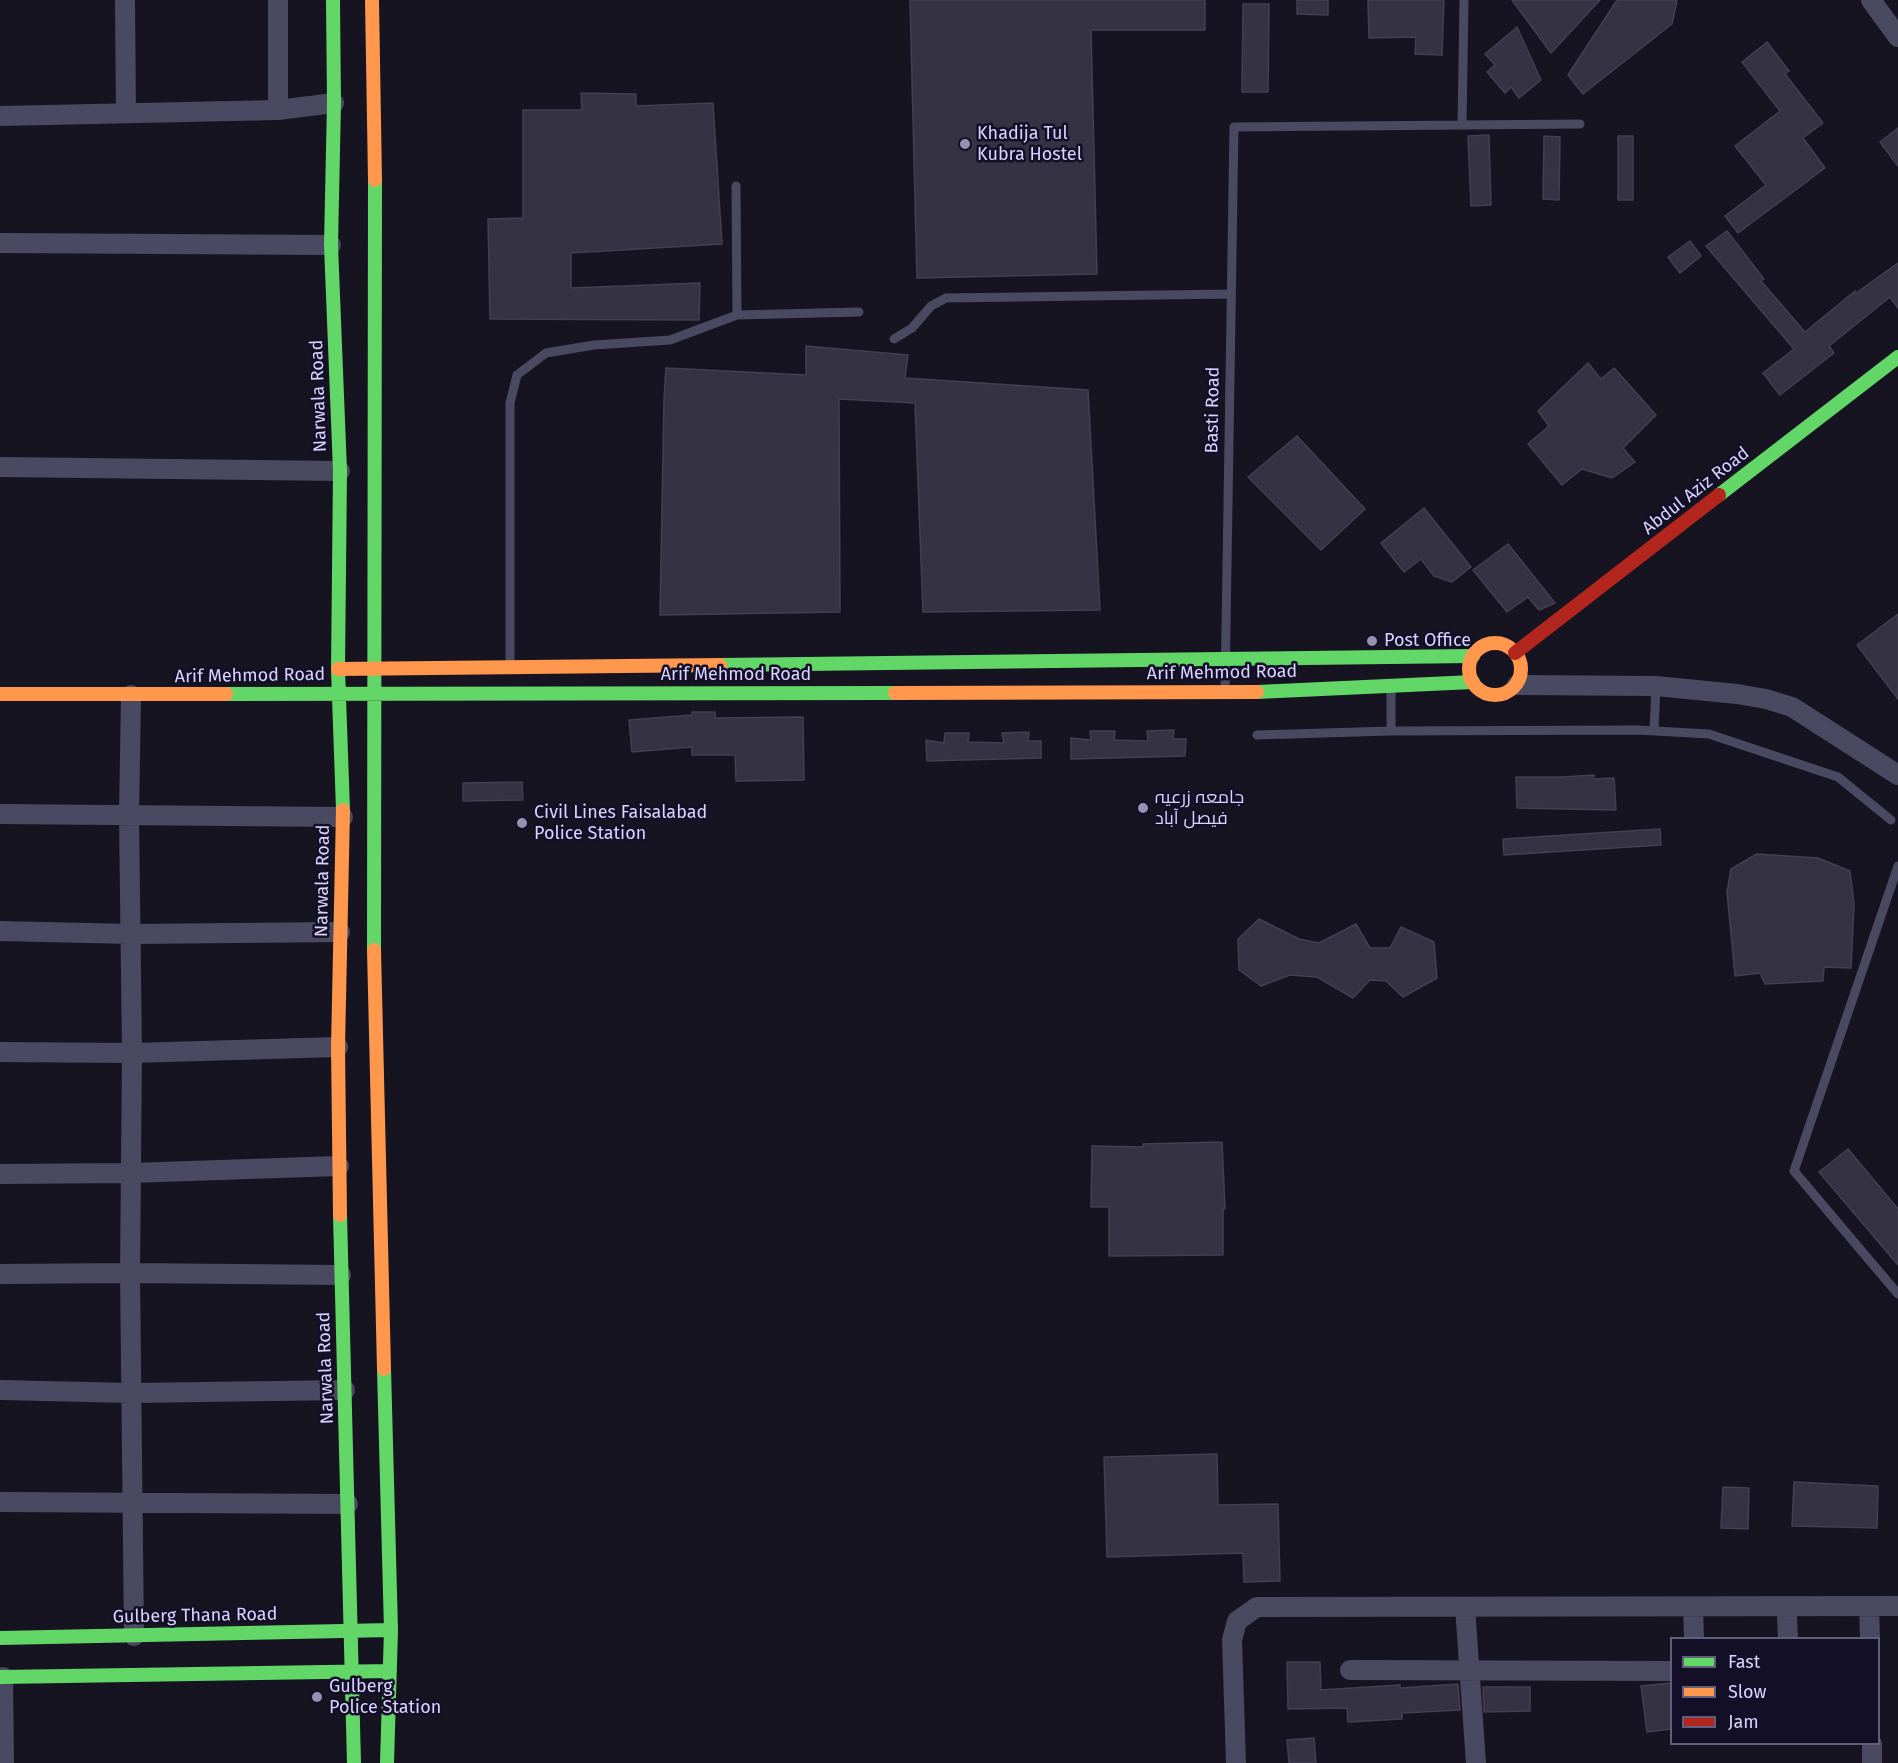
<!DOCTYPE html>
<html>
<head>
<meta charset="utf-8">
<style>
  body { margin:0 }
  #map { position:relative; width:1898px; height:1763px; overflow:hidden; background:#161421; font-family:"Fira Sans",sans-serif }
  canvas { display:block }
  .legend { position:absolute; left:1670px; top:1637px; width:210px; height:108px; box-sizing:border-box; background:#130f26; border:2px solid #625e7d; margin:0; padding:8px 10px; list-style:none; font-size:18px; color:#d9d4ff }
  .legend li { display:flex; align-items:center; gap:12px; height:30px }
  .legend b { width:30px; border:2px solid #625e7d }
</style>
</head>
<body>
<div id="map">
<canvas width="1898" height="1763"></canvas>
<ul class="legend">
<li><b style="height:8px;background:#63d668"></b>Fast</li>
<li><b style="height:8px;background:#ff974d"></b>Slow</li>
<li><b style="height:8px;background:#b3261e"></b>Jam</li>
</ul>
</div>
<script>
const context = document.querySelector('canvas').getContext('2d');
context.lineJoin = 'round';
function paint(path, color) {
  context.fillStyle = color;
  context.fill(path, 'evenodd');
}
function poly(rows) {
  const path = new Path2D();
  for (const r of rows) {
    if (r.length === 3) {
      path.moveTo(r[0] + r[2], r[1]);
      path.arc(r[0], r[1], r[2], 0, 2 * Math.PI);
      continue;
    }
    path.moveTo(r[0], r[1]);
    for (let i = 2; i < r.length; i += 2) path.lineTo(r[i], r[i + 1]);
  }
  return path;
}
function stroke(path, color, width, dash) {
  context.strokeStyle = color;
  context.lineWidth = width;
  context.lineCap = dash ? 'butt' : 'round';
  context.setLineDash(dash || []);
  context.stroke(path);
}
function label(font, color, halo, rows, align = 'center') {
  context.font = font + ' "Fira Sans",Cairo,sans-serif';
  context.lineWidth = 5;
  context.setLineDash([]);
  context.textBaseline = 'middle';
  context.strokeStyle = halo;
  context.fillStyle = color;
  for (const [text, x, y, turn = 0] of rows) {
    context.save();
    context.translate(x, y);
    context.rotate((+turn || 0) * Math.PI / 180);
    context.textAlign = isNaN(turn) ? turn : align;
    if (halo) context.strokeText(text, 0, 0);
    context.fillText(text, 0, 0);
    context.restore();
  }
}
const building = poly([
  [910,0,1205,0,1205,30,1091,30,1097,274,917,278,910,0],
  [1297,0,1328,0,1328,15,1297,14,1297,0],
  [1368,0,1444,0,1442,55,1415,54,1416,37,1369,38,1368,0],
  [1512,0,1600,0,1551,53,1512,0],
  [1617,0,1677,0,1672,24,1583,94,1568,75,1617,0],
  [1243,4,1269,4,1268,92,1242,92,1243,4],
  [1517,27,1541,80,1519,98,1511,87,1505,93,1487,72,1495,65,1485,54,1517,27],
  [1767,42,1789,71,1785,74,1823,123,1803,138,1825,168,1738,233,1725,216,1766,185,1735,146,1780,111,1742,62,1767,42],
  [581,93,636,94,636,106,713,103,722,244,571,253,571,288,700,283,699,320,490,319,488,219,523,218,523,110,582,110,581,93],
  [1898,128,1898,166,1880,142,1898,128],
  [1489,135,1491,205,1471,206,1468,136,1489,135],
  [1544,136,1560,137,1559,200,1543,199,1544,136],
  [1618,136,1633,136,1633,200,1618,200,1618,136],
  [1727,231,1764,279,1761,281,1805,332,1855,291,1856,293,1898,263,1898,308,1890,297,1829,346,1834,353,1780,395,1763,373,1794,349,1706,246,1727,231],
  [1690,241,1701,256,1680,273,1668,257,1690,241],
  [806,346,908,355,905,378,1088,390,1100,610,923,612,915,403,839,399,840,612,660,615,664,398,666,368,806,375,806,346],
  [1588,363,1601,379,1614,368,1656,415,1623,448,1635,462,1612,478,1582,469,1562,485,1528,444,1549,426,1538,411,1588,363],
  [1297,436,1365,509,1321,550,1248,477,1297,436],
  [1424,508,1471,567,1452,582,1434,576,1421,559,1404,572,1381,543,1424,508],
  [1508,544,1555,603,1553,604,1539,610,1528,597,1507,612,1473,570,1508,544],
  [1898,614,1898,699,1857,645,1898,614],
  [692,712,715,712,715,718,803,717,804,780,736,781,735,755,692,755,692,747,632,752,629,720,692,715,692,712],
  [1174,730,1173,739,1186,739,1185,756,1071,759,1071,738,1091,740,1090,731,1115,731,1114,740,1148,741,1147,731,1174,730],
  [1029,732,1028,741,1041,741,1041,758,927,761,926,740,944,743,945,733,969,733,968,742,1004,743,1002,733,1029,732],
  [1594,775,1594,779,1614,778,1616,810,1517,808,1516,777,1562,777,1594,775],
  [522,782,523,800,463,801,463,783,522,782],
  [1660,829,1661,845,1504,855,1503,839,1660,829],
  [1757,854,1818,858,1850,871,1854,904,1851,968,1824,967,1823,981,1765,984,1760,973,1735,976,1727,892,1731,869,1757,854],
  [1259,919,1299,939,1319,943,1356,924,1370,948,1390,948,1401,927,1434,942,1437,978,1403,997,1386,981,1370,980,1353,998,1317,977,1290,975,1261,986,1239,970,1238,939,1259,919],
  [1222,1142,1225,1209,1223,1209,1223,1255,1109,1256,1109,1207,1091,1207,1092,1146,1143,1147,1143,1144,1222,1142],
  [1848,1149,1898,1209,1898,1265,1819,1172,1848,1149],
  [1217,1454,1218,1505,1278,1504,1280,1581,1244,1582,1243,1553,1107,1557,1104,1457,1217,1454],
  [1794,1482,1878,1486,1877,1528,1792,1526,1794,1482],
  [1723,1487,1749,1488,1748,1529,1721,1528,1723,1487],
  [1287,1662,1320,1662,1321,1690,1400,1685,1400,1688,1458,1684,1460,1710,1402,1713,1402,1719,1348,1722,1347,1708,1288,1709,1287,1662],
  [1671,1683,1671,1729,1647,1732,1641,1686,1671,1683],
  [1483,1687,1530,1687,1530,1711,1484,1712,1483,1687],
  [1314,1738,1316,1763,1289,1763,1287,1740,1314,1738]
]);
const lane = poly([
  [1462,125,1464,0],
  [736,186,737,315],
  [894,339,912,328,931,306,946,298,1231,294],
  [510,665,510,403,517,375,546,353,594,345,670,340,737,315,859,312],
  [1225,691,1234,127,1580,124],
  [1391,731,1391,688],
  [1654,731,1656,686],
  [1257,735,1391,731,1637,730,1709,734,1838,777,1891,820],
  [1898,866,1794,1171,1898,1294]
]);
const street = poly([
  [125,0,126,113],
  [1871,0,1898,37],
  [278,110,278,0],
  [0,116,278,110,334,103],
  [0,243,331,245],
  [0,467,340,471],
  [1517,685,1656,686,1737,694,1766,699,1792,707,1898,775],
  [131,695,129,816,132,1053,130,1273,134,1636],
  [0,814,343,817],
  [0,931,131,934,340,932],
  [0,1052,132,1053,338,1047],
  [0,1174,130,1173,339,1166],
  [0,1274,130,1273,341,1275],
  [0,1390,132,1393,345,1390],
  [0,1502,348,1504],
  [1465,1607,1476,1763],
  [1693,1607,1694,1638],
  [1869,1607,1870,1638],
  [1787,1617,1788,1638],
  [1350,1670,1672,1671],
  [3,1677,4,1763],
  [1872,1744,1872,1763],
  [1236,1763,1232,1640,1237,1621,1257,1607,1898,1606]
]);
const fast = poly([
  [333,0,334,103,331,245,340,471,338,669,343,810],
  [1719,495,1898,357],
  [720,665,1473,656],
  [1257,692,1473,682],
  [226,694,895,693],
  [374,950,375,180],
  [340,1215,354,1763],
  [384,1369,391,1630,387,1763],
  [0,1638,391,1630],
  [0,1677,390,1671]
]);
const slow = poly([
  [372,0,375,180],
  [1495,669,26],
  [338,669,720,665],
  [895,693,1257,692],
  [0,694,226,694],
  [374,950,384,1369],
  [340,1215,338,1047,343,810]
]);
const jam = poly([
  [1515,653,1719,495]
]);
const markers = [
  [965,144,6,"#9591b1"],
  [1372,641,6,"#9591b1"],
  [1143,808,6,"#9591b1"],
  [522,823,6,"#9591b1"],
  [317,1697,6,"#9591b1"]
];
const poiNames = [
  ["Khadija Tul",977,134],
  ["Kubra Hostel",977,155],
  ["Post Office",1384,641],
  ["جامعہ زرعیہ",1155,798],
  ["فیصل آباد",1155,819],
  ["Civil Lines Faisalabad",534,813],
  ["Police Station",534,834],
  ["Gulberg",329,1687],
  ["Police Station",329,1708]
];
const streetNames = [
  ["Narwala Road",319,396,-92],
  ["Basti Road",1213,410,-89],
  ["Abdul Aziz Road",1696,491,-38],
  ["Arif Mehmod Road",1222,673,-1],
  ["Arif Mehmod Road",736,675],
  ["Arif Mehmod Road",250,676,-1],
  ["Narwala Road",323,881,-89],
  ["Narwala Road",326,1368,-92],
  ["Gulberg Thana Road",195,1616,-1]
];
paint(building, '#343243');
stroke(building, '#433f54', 1.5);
stroke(lane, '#4a4962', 9);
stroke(street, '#4a4962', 20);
stroke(fast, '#63d668', 14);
stroke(slow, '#ff974d', 14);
stroke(jam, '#b3261e', 14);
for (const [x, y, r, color] of markers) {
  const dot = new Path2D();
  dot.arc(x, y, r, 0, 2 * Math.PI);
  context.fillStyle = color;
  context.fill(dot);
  stroke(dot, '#130f26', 2);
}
label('18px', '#d9d4ff', '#130f26', poiNames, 'left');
label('18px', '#d9d4ff', '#130f26', streetNames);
</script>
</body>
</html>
